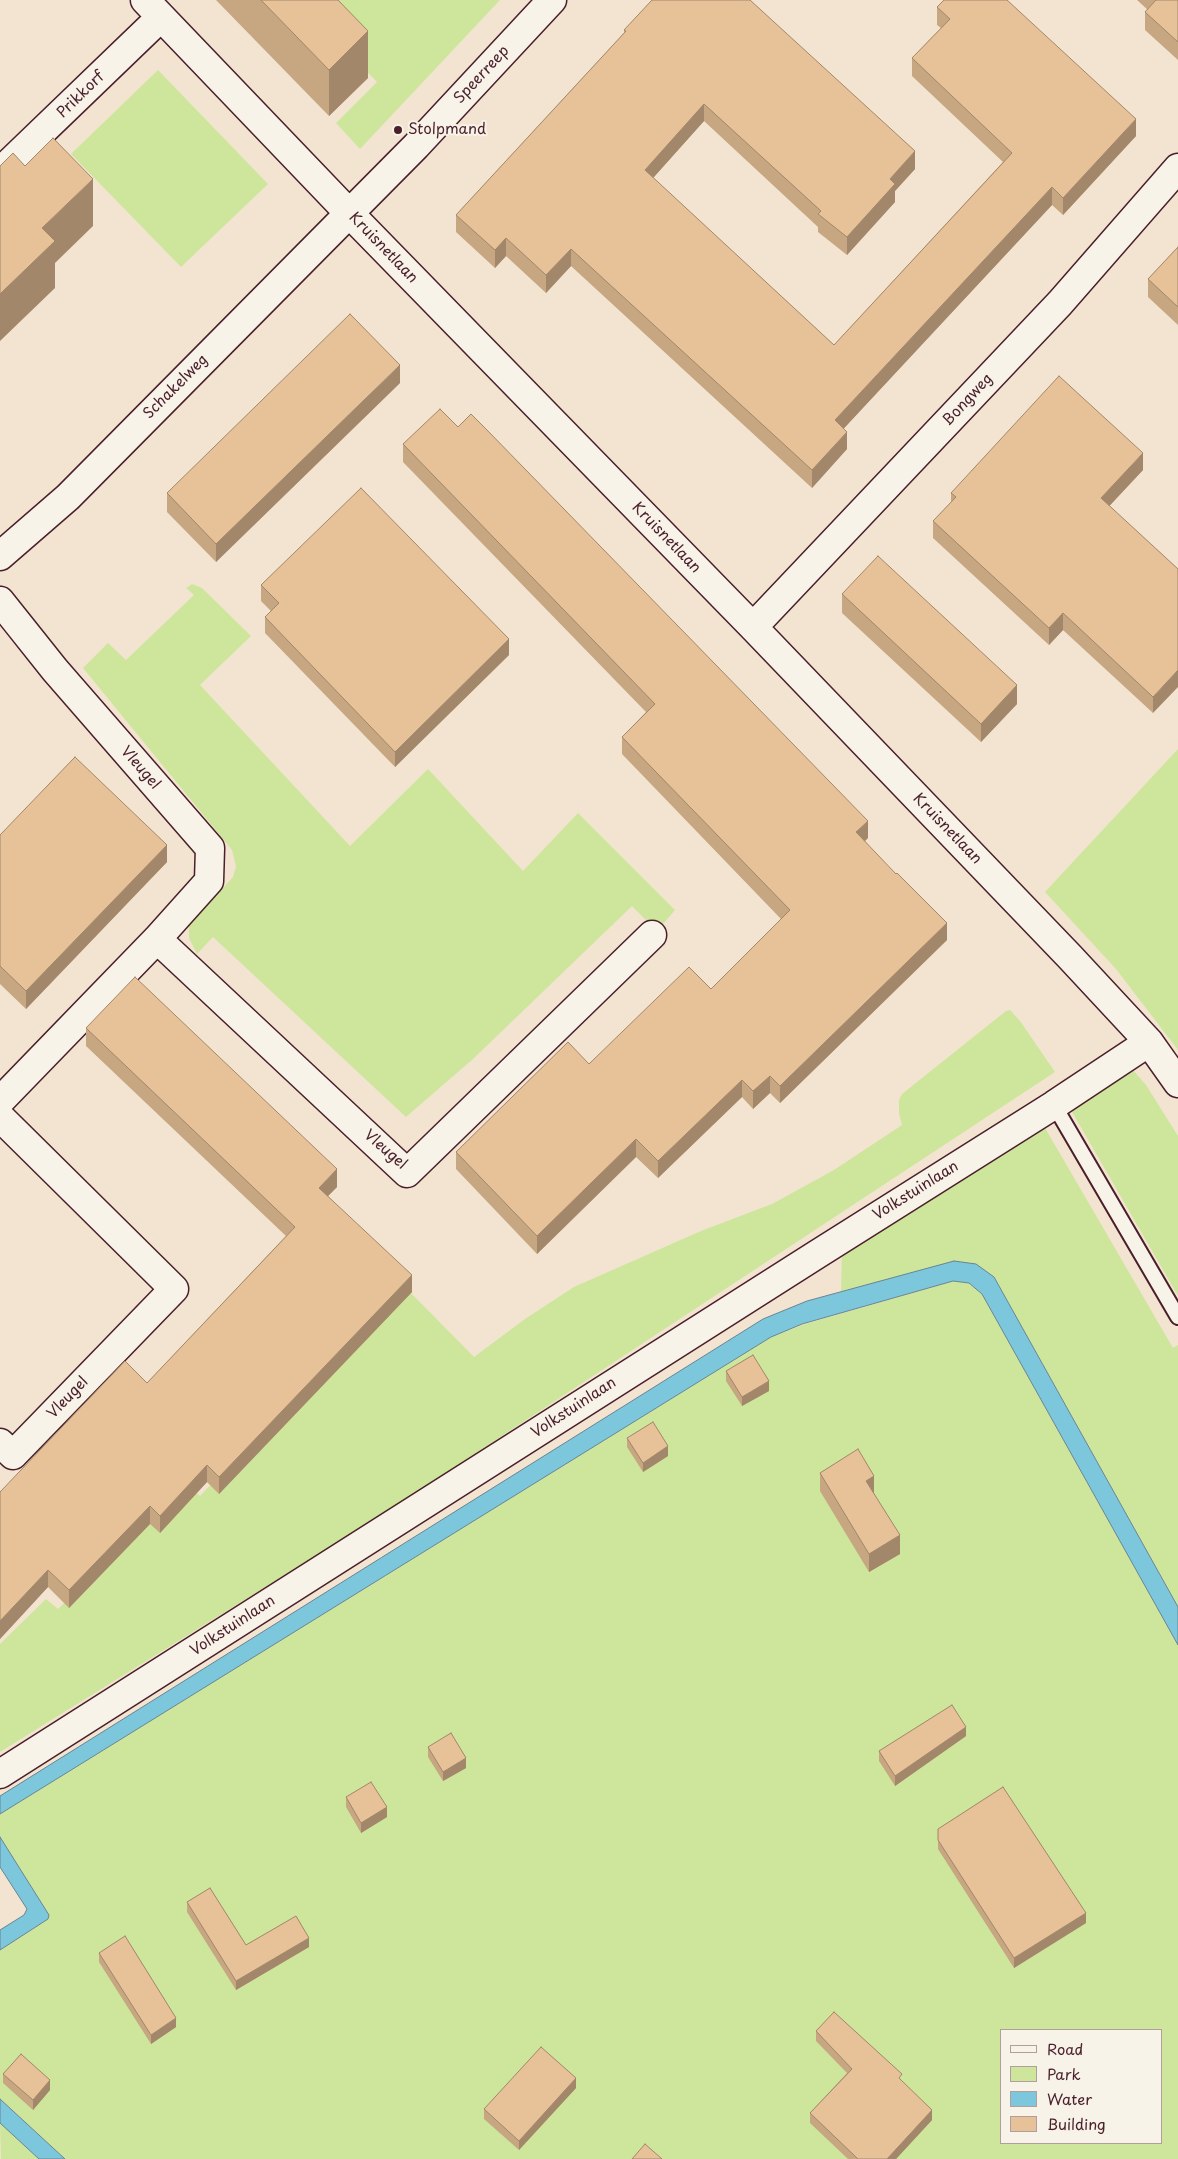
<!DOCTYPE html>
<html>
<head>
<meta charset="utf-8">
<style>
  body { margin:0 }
  #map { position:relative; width:1178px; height:2159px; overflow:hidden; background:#f2e4d0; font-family:"Playpen Sans",sans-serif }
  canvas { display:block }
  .legend { position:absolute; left:1000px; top:2029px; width:162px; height:115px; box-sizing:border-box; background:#f7f3e8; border:1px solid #b29e9c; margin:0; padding:6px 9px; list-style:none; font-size:15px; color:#4a1f2b }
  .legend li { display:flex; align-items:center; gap:10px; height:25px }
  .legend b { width:25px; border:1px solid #b29e9c }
</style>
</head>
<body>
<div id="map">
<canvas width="1178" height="2159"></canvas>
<ul class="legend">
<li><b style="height:6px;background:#f7f3e8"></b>Road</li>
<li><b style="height:14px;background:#cde69c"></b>Park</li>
<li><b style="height:14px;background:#7cc7db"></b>Water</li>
<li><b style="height:14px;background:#e7c197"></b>Building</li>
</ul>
</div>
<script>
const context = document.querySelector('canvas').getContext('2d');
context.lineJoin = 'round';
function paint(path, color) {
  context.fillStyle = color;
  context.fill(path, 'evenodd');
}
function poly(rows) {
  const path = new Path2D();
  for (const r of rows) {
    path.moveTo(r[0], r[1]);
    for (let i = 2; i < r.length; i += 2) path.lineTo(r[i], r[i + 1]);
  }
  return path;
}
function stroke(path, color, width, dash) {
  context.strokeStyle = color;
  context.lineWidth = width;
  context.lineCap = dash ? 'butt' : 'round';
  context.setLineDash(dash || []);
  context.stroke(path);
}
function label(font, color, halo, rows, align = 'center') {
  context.font = font + ' "Playpen Sans",sans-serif';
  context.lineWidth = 4;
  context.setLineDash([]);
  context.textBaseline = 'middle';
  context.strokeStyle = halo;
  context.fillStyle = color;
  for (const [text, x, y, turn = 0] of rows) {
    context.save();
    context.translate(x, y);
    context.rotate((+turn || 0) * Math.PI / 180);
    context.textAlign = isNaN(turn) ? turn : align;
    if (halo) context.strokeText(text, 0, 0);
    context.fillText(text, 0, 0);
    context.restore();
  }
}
const green = poly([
  [297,0,500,0,360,149,336,123,377,82],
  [158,70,268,184,181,267,71,154],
  [192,584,202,588,251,636,200,685,350,846,428,769,523,871,578,813,675,910,657,931,632,906,473,1059,406,1117,213,937,197,954,189,938,189,925,233,877,236,866,232,850,83,668,108,643,126,660,194,595,186,588],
  [1178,749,1178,1050,1116,969,1045,892],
  [1010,1010,1020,1021,1055,1072,397,1505,0,1752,0,1644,46,1599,58,1609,186,1482,200,1496,402,1284,474,1357,525,1319,574,1287,701,1231,772,1204,834,1170,902,1125,899,1113,899,1100,902,1094,1006,1011],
  [1126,1062,1146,1085,1178,1136,1178,1296,1071,1110],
  [1041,1121,1173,1348,1178,1345,1178,1607,994,1277,870,1285,841,1292,842,1248],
  [953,1281,969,1283,982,1294,1178,1645,1178,2159,65,2159,0,2099,0,1950,48,1919,49,1915,0,1837,0,1814,771,1337,802,1325],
  [1002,2030,1162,2030,1162,2143,1002,2143],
  [0,2123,39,2159,1,2159]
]);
const water = poly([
  [954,1261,976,1264,994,1277,1178,1607,1178,1645,982,1294,969,1283,953,1281,802,1324,771,1337,0,1814,0,1796,763,1319,807,1301,954,1261],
  [0,1837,49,1915,48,1919,0,1950,0,1930,24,1915,27,1909,0,1867,0,1837],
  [0,2099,65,2159,39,2159,0,2123,0,2099]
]);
const lane = poly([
  [1054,1105,1178,1317]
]);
const street = poly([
  [145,0,348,212,753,627,1070,957,1149,1042,1178,1083],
  [0,172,161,17],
  [0,556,68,497,416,146,552,0],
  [0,601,55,670,210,848,209,881,157,939,0,1101],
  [753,627,1060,303,1178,168],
  [157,939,407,1173,652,935],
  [0,1117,174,1289,13,1455,0,1443],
  [0,1774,816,1255,1054,1105,1149,1042]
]);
const wall = poly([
  [216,0,338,0,368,78,329,116],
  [1137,0,1178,0,1178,60,1145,30,1145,12,1148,10],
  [937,7,1136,136,1063,215,1052,205,843,429,847,449,812,488,571,266,546,293,506,256,495,268,456,232,456,215,624,33,624,30,915,169,895,191,895,202,847,255,818,232,818,227,704,121,653,178,834,345,1003,162,912,76,912,58,941,28,937,25],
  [1178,247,1178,325,1148,297,1148,279],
  [400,383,216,562,167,512,167,493],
  [403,444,868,838,865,841,947,940,780,1103,770,1093,753,1109,742,1097,658,1178,636,1157,537,1254,456,1169,456,1152,589,1064,711,989,781,919,622,754,622,737,646,712,403,462],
  [1143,470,1109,506,1178,569,1153,713,1063,630,1049,645,933,538,933,521,951,502,951,493],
  [261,585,509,655,395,767,265,633,265,617,271,611,261,601],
  [842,594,1017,704,981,742,842,613],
  [0,835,167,862,26,1009,0,984],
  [86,1028,337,1187,328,1196,412,1292,219,1494,207,1482,160,1533,150,1524,69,1608,48,1587,0,1639,0,1492,147,1383,286,1236,86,1046],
  [726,1371,769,1391,742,1406,726,1381],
  [627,1438,668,1456,643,1472,627,1447],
  [820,1473,874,1495,900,1554,869,1572,820,1491],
  [966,1736,895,1786,879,1761,879,1751],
  [428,1747,466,1768,443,1781,428,1757],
  [346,1797,387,1817,361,1833,346,1807],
  [938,1829,1086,1923,1014,1968,938,1849],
  [187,1902,246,1945,309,1947,236,1990,187,1912],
  [99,1953,176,2027,151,2044,99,1962],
  [816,2031,902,2081,932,2120,896,2159,848,2159,810,2123,810,2113,847,2073,816,2041],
  [3,2074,50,2090,33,2110,3,2083],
  [576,2088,519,2150,484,2119,484,2109]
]);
const shadedWall = poly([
  [368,31,368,78,329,116,329,70],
  [704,104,704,121,645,187,645,170],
  [1136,119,1136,136,1063,215,1063,198],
  [915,151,915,169,895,191,895,202,847,255,847,237,890,179],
  [93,179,93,226,55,263,55,288,0,341,0,294,42,228],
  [1052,187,1052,205,835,438,835,420],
  [506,238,506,256,495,268,495,250],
  [571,249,571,266,546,293,546,275],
  [400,365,400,383,216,562,216,544],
  [847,432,847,449,812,488,812,470],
  [1143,453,1143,470,1101,515,1101,498],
  [1063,613,1063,630,1049,645,1049,628],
  [509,639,509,655,395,767,395,752],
  [1178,670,1178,687,1153,713,1153,697],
  [1017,685,1017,704,981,742,981,724],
  [868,821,868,838,856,849,856,832],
  [167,845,167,862,26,1009,26,991],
  [947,923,947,940,780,1103,780,1086],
  [770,1076,770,1093,753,1109,753,1091],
  [742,1080,742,1097,658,1178,658,1161],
  [636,1139,636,1157,537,1254,537,1236],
  [337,1169,337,1187,319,1205,319,1188],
  [412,1275,412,1292,219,1494,219,1477],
  [769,1381,769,1391,742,1406,742,1397],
  [668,1446,668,1456,643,1472,643,1463],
  [207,1465,207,1482,160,1533,160,1516],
  [874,1476,874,1495,866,1481],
  [150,1506,150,1524,69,1608,69,1590],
  [900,1535,900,1554,869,1572,869,1554],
  [48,1570,48,1587,0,1639,0,1621],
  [966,1727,966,1736,895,1786,895,1776],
  [466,1758,466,1768,443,1781,443,1772],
  [387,1807,387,1817,361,1833,361,1823],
  [1086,1913,1086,1923,1014,1968,1014,1958],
  [309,1938,309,1947,236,1990,236,1981],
  [176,2018,176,2027,151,2044,151,2035],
  [576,2078,576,2088,519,2150,519,2141],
  [50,2080,50,2090,33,2110,33,2100],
  [932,2110,932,2120,896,2159,887,2159]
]);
const building = poly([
  [261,0,338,0,368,31,329,70,261,0],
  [652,0,750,0,915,151,890,179,895,184,847,237,818,214,821,211,704,104,645,170,834,345,1012,153,912,58,950,19,937,7,944,0,1007,0,1136,119,1063,198,1052,187,835,420,847,432,812,470,571,249,546,275,506,238,495,250,456,215,626,31,624,30,652,0],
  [1156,0,1178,0,1178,42,1145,12,1156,0],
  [53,138,93,179,42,228,55,241,0,294,0,166,13,153,25,166,53,138],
  [1178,247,1178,307,1148,279,1178,247],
  [350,314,400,365,216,544,167,493,350,314],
  [1059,376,1143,453,1101,498,1178,569,1178,670,1153,697,1063,613,1049,628,933,521,956,497,951,493,1059,376],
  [440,409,458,427,471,414,486,429,868,821,856,832,896,874,897,873,947,923,780,1086,770,1076,753,1091,742,1080,658,1161,636,1139,537,1236,456,1152,568,1042,589,1064,689,967,711,989,790,910,622,737,655,704,403,444,440,409],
  [361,488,509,639,395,752,265,617,279,603,261,585,361,488],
  [878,556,1017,685,981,724,842,594,878,556],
  [75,757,167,845,26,991,0,966,0,835,75,757],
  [135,977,337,1169,319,1188,412,1275,219,1477,207,1465,160,1516,150,1506,69,1590,48,1570,0,1621,0,1492,125,1361,147,1383,295,1227,86,1028,135,977],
  [753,1355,769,1381,742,1397,726,1371,753,1355],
  [653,1422,668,1446,643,1463,627,1438,653,1422],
  [858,1449,874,1476,866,1481,900,1535,869,1554,820,1473,858,1449],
  [952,1705,966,1727,895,1776,879,1751,952,1705],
  [451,1733,466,1758,443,1772,428,1747,451,1733],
  [371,1782,387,1807,361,1823,346,1797,371,1782],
  [1003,1787,1086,1913,1014,1958,938,1840,938,1829,1003,1787],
  [210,1888,246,1945,296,1916,309,1938,236,1981,187,1902,210,1888],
  [125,1936,176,2018,151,2035,99,1953,125,1936],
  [834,2012,902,2074,899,2078,932,2110,887,2159,858,2159,810,2113,852,2069,816,2031,834,2012],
  [541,2047,576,2078,519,2141,484,2109,541,2047],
  [21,2054,50,2080,33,2100,3,2074,21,2054],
  [645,2144,662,2159,632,2159,645,2144]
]);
const markers = [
  [398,130,5,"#4a1f2b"]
];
const streetNames = [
  ["Speerreep",482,75,-47],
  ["Prikkorf",81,95,-44],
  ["Kruisnetlaan",383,248,46],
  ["Schakelweg",176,387,-45],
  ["Bongweg",968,400,-47],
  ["Kruisnetlaan",666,538,46],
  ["Vleugel",140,768,49],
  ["Kruisnetlaan",947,829,46],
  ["Vleugel",385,1150,41],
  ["Volkstuinlaan",916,1191,-32],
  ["Vleugel",68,1398,-46],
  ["Volkstuinlaan",574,1408,-33],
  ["Volkstuinlaan",233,1626,-33]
];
const poiNames = [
  ["Stolpmand",408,130]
];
paint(green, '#cde69c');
paint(water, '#7cc7db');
stroke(water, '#688495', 1);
stroke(lane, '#4a1f2b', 18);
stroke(street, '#4a1f2b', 31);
stroke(lane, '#f7f3e8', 14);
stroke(street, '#f7f3e8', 28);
paint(wall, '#c7a682');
paint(shadedWall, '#a2876a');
paint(building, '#e7c197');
stroke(building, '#a2876a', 1);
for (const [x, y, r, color] of markers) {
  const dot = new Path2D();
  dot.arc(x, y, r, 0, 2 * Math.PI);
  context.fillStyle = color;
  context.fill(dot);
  stroke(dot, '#f7f3e8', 2);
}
label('15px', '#4a1f2b', '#f7f3e8', streetNames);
label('15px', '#4a1f2b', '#f7f3e8', poiNames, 'left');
</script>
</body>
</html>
